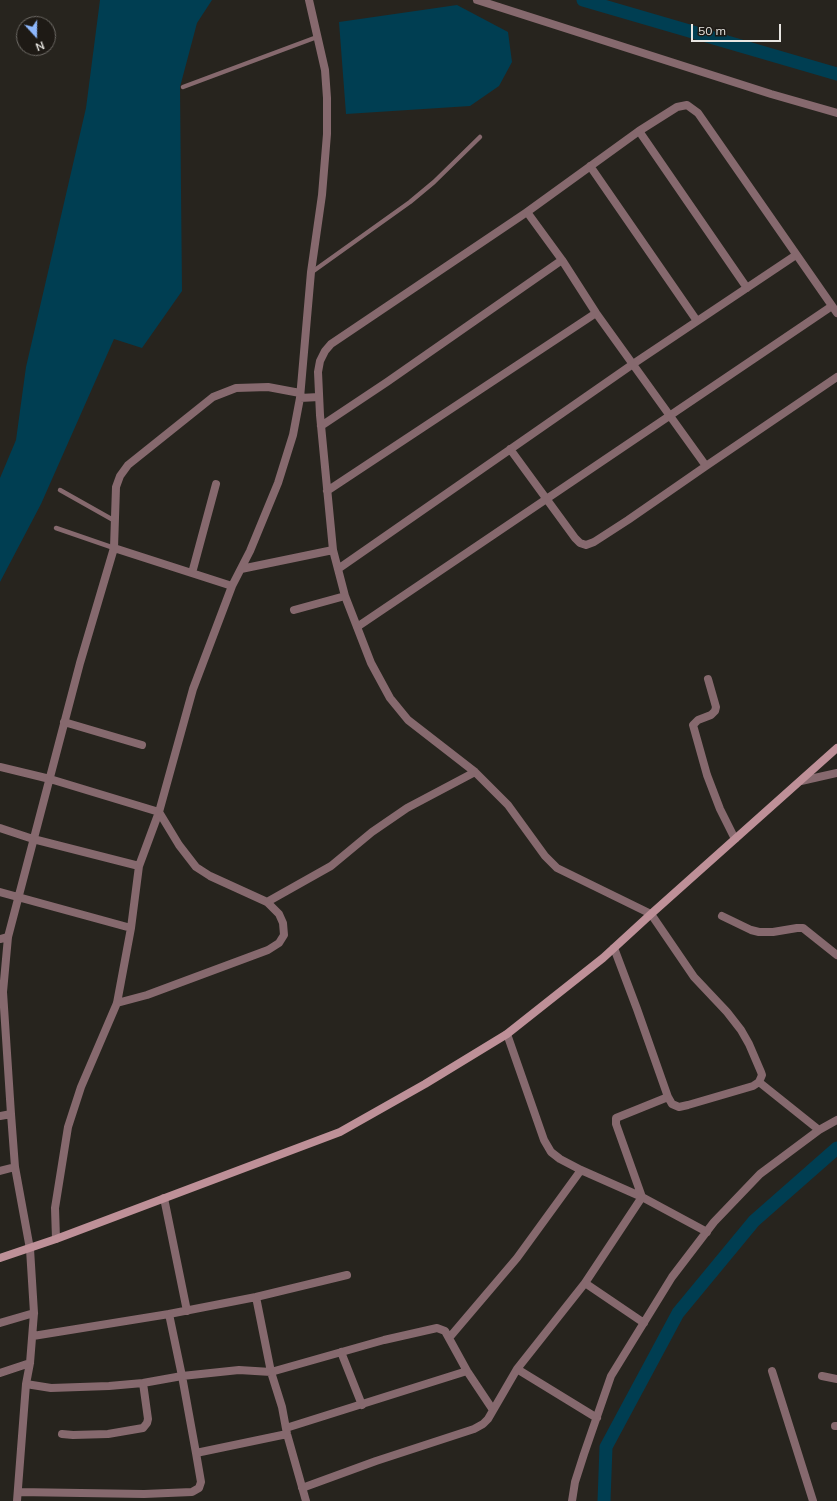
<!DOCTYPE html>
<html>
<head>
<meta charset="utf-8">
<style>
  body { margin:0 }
  #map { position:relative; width:837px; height:1501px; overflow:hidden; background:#27241e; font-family:Mulish,sans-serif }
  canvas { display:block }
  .north { position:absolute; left:16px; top:16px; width:40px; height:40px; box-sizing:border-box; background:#1e1a15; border:1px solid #6f6c67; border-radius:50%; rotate:159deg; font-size:11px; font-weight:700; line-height:16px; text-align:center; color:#e8e6e2 }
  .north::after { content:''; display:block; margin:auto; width:14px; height:18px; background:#8eb8fd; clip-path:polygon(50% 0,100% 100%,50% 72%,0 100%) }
  .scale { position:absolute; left:691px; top:24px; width:90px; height:18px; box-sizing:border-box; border:2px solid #e8e6e2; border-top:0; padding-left:5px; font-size:12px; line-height:14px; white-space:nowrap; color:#e8e6e2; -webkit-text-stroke:3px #1e1a15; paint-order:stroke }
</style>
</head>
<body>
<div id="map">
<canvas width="837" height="1501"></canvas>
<div class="north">N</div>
<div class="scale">50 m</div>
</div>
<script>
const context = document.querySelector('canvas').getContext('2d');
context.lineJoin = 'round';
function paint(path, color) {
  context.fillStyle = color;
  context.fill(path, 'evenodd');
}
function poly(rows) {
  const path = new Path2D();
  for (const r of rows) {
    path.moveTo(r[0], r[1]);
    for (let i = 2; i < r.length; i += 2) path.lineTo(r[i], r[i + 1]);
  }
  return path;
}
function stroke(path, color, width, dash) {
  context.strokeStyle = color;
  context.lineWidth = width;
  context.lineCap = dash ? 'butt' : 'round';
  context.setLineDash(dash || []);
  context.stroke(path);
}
const water = poly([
  [100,0,212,0,197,23,180,87,182,291,142,348,114,339,41,504,0,582,0,478,16,440,26,367,86,108],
  [457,5,508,32,512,62,499,86,470,106,346,114,339,22]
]);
const canal = poly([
  [583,0,837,74],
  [604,1501,606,1447,678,1313,754,1221,837,1148]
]);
const lane = poly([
  [183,87,317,37],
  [312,272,410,202,434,182,480,137],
  [60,490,115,521],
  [56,528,114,548]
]);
const street = poly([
  [477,0,771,94,837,113],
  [639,131,747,288],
  [590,166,697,321],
  [527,212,562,260,596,313,706,466],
  [300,398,319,397],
  [321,426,387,382,562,260],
  [510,449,575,538,580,543,586,545,594,542,628,520,706,466,837,377],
  [327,491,596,313],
  [114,548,232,586],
  [241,569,333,550],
  [338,569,633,364,796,255],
  [192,573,216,484],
  [294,610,345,596],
  [357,627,832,306],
  [708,679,716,707,715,711,711,715,698,720,693,725,707,775,720,809,735,839],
  [64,722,142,745],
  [0,767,50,779,159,812,179,845,196,867,210,876,267,902,279,914,283,923,284,935,279,943,268,950,147,995,117,1003],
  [801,781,837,773],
  [0,828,33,839,139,866],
  [0,892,131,928],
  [267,902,331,866,372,832,407,808,475,772],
  [722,916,751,930,759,932,773,932,797,928,803,928,837,955],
  [0,939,8,937],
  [614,948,637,1009,668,1097,672,1104,679,1107,688,1105,753,1086,759,1082,762,1075,761,1072,749,1044,741,1030,727,1012,694,977,651,914,557,868,545,856,508,805,475,772,408,720,390,698,371,663,345,596,333,550,320,415,318,372,320,361,325,351,331,344,527,212,639,131,677,107,687,105,698,113,837,313],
  [507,1034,544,1140,551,1152,560,1159,581,1170,642,1197,707,1232],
  [759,1082,819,1130],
  [0,1116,11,1114],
  [0,1171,15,1167],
  [164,1198,187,1311],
  [56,1239,55,1208,68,1127,81,1087,117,1003,131,928,139,866,159,812,193,689,232,586,250,551,278,483,293,435,300,398,311,272,322,195,327,134,327,98,325,70,309,0],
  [585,1283,644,1323],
  [256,1297,271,1372,282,1407,287,1434,306,1501],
  [0,1323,34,1313],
  [33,1336,169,1314,256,1297,347,1275],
  [449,1338,517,1258,581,1170],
  [341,1352,362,1405],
  [517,1369,597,1418],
  [772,1371,813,1501],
  [0,1373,30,1363],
  [822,1376,837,1379],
  [26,1384,51,1388,109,1386,143,1383,182,1376,239,1370,271,1372,384,1340,437,1328,445,1331,467,1371,493,1410],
  [835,1426,837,1426],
  [286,1428,467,1371],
  [62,1434,73,1435,108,1434,143,1428,147,1423,148,1419,143,1383],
  [196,1453,287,1434],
  [302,1488,376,1461,474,1429,483,1424,488,1419,517,1369,585,1283,642,1197,616,1124,616,1118,668,1097],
  [18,1492,144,1494,192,1492,199,1488,201,1482,196,1453,182,1376,169,1314],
  [17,1501,26,1384,30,1363,34,1313,30,1249,15,1167,11,1114,3,992,8,937,80,663,114,548,116,487,120,476,128,465,213,397,236,388,268,387,300,393],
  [572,1501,575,1482,584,1454,611,1376,672,1277,714,1222,760,1174,819,1130,837,1120]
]);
const secondary = poly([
  [0,1258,56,1239,340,1132,425,1084,507,1034,603,958,651,914,837,748]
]);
paint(water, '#003e52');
stroke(canal, '#003e52', 13);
stroke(lane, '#86696e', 4.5);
stroke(street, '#86696e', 8);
stroke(secondary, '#be9098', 8);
</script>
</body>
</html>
